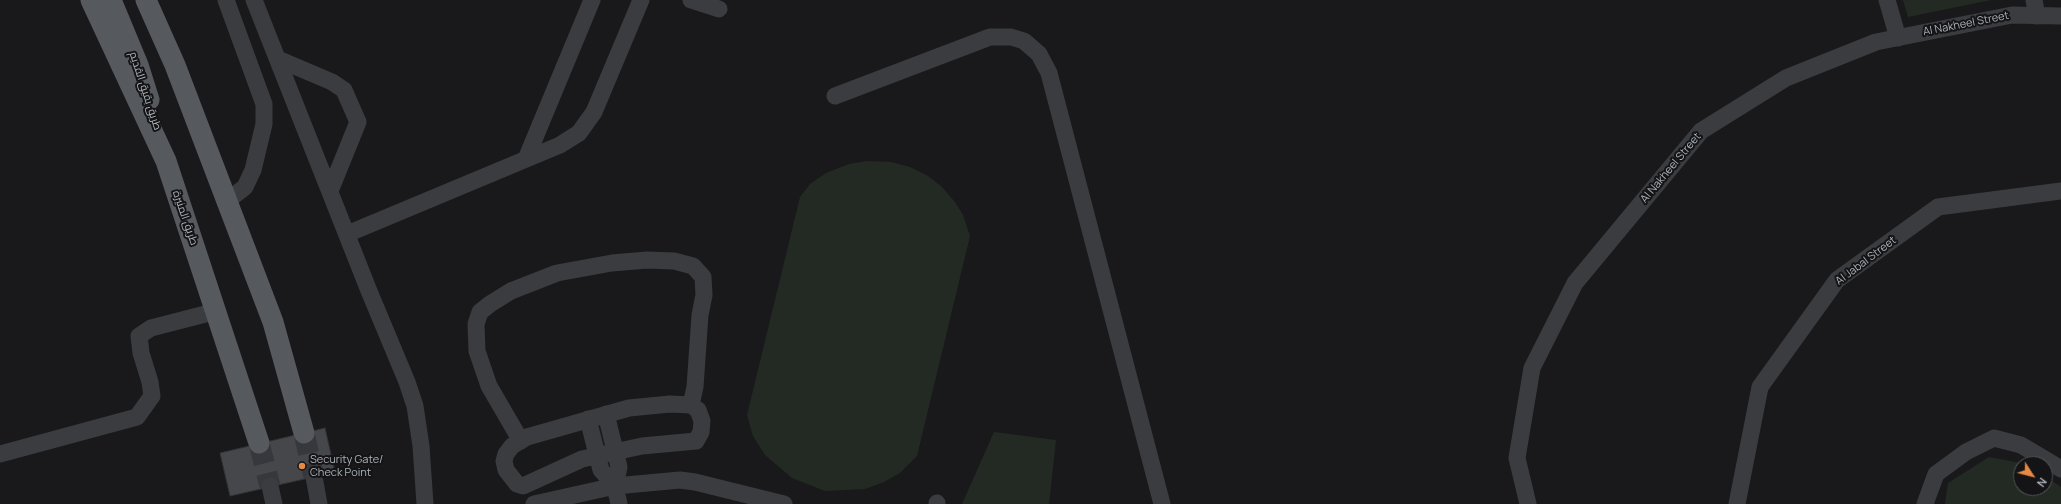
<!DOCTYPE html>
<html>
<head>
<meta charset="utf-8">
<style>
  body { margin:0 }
  #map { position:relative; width:2061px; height:504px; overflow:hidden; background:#19191b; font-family:Manrope,sans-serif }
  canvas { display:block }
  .north { position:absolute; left:2013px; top:456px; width:40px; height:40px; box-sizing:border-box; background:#141416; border:1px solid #515457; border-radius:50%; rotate:126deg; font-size:11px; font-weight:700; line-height:16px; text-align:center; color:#acb3b9 }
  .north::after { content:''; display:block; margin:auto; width:14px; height:18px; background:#e68945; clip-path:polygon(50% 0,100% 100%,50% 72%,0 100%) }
</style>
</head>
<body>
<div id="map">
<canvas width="2061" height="504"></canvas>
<div class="north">N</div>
</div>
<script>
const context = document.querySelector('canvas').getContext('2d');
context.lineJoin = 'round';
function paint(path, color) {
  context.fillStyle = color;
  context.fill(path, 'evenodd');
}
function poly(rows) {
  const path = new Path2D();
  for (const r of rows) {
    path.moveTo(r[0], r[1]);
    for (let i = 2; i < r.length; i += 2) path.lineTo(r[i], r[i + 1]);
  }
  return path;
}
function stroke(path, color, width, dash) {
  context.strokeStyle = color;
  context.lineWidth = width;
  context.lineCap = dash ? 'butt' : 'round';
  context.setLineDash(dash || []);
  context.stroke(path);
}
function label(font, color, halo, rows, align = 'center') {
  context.font = font + ' Manrope,Cairo,sans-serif';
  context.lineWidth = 4;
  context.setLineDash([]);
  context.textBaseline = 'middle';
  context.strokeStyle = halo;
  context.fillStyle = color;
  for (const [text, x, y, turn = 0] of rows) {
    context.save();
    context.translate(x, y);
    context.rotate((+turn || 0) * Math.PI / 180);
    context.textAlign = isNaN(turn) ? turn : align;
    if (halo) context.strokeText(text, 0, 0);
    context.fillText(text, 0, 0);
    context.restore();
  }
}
const green = poly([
  [1903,0,1991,0,1908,17],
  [867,161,891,162,910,167,928,176,942,187,955,202,963,215,970,236,917,456,900,473,884,482,865,489,825,491,792,478,765,455,753,436,747,415,800,197,810,184,826,173,849,164],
  [994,432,1056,440,1049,504,962,504],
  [1989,457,2026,464,2021,464,2021,488,2045,488,2045,476,2061,487,2061,504,1945,504,1948,483]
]);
const building = poly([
  [325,428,335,472,230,496,220,453,325,428]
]);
const majorTunnel = poly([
  [304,433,314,477],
  [259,443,270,486]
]);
const minor = poly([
  [226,0,264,104,264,124,253,170,245,187,227,201],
  [254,0,369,291,407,382,415,406,421,446,425,504],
  [691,0,719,9],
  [1887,0,1898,38],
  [2034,0,2037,16],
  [278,59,332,82,344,90,358,122,330,191],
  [835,96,990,37,1011,37,1024,41,1039,54,1049,73,1162,504],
  [526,159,592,0],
  [347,234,560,145,579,133,594,112,641,0],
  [670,404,691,405,698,410,702,421,701,432,696,441,642,446,582,459,523,486,517,484,506,470,504,461,506,454,512,446,527,437,629,408,670,404],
  [606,414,619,467,615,486],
  [588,419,601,470,615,486,619,504],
  [521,441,489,386,477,351,476,324,480,312,490,304,511,291,557,273,612,263,647,260,674,261,693,266,703,277,704,295,700,315,695,387,691,405],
  [0,454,137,417,152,396,150,382,141,353,139,336,151,328,217,311],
  [314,477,319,504],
  [270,486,274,504],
  [534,504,615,486,680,480,695,482,784,504],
  [937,504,937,503],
  [1528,504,1517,458,1532,368,1575,283,1701,131,1786,78,1876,42,2012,15,2061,16],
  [1737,504,1760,387,1837,280,1938,207,2061,191],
  [1925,504,1936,474,1966,452,1994,438,2021,445,2061,469]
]);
const major = poly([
  [91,0,166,161,259,443],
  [111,0,138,65,149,100],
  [146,0,175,65,273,322,304,433]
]);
const markers = [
  [302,466,4,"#e68945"]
];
const streetNames = [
  ["Al Nakheel Street",1966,24,-11],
  ["طريق بقيق القديم",145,91,72],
  ["Al Nakheel Street",1671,168,-50],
  ["طريق المنيرة",185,218,71],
  ["Al Jabal Street",1866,261,-37]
];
const poiNames = [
  ["Security Gate/",310,460],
  ["Check Point",310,473]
];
paint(green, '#232a23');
paint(building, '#46474b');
stroke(building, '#333436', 1);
stroke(majorTunnel, '#36383b', 21, [21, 10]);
stroke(minor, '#3a3c3f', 17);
stroke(major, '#565a5e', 21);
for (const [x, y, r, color] of markers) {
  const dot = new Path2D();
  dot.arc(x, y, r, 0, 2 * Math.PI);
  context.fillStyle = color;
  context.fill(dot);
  stroke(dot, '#141416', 1.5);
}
label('11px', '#acb3b9', '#141416', streetNames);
label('11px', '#acb3b9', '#141416', poiNames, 'left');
</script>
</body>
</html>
